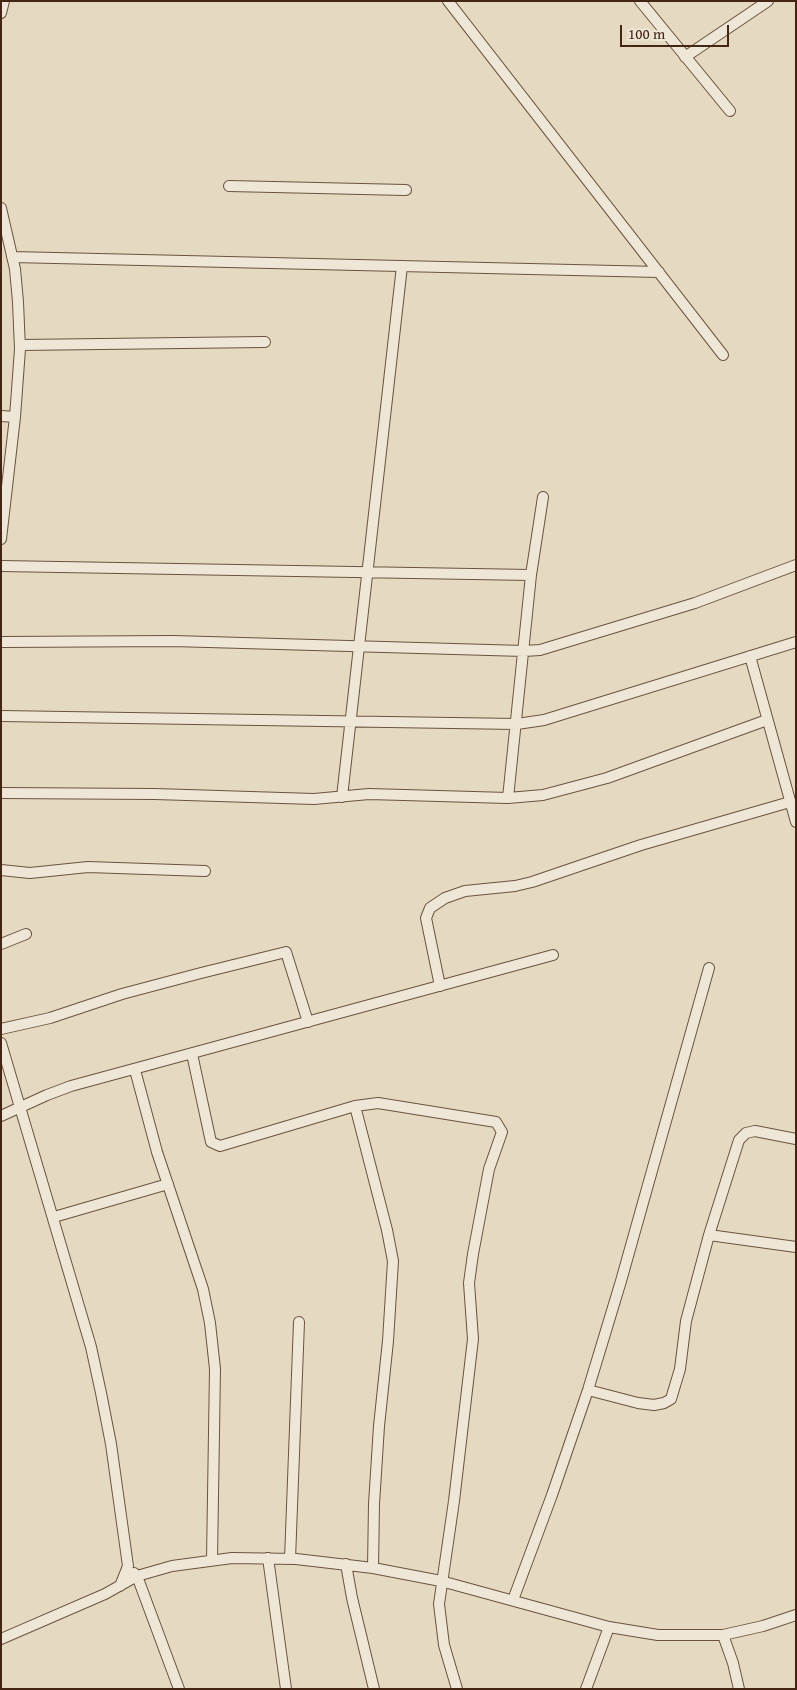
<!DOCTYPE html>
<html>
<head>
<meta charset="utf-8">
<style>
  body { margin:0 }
  #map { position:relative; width:797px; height:1690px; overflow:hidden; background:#e5dac1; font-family:"Gentium Book Plus",serif }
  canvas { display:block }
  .frame { position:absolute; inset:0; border:2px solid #442513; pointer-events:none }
  .scale { position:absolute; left:620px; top:25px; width:109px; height:22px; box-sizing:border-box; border:2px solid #442513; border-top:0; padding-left:6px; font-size:15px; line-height:18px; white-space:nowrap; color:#442513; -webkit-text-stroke:4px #eee7d7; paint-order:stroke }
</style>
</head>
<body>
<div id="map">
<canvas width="797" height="1690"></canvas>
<div class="frame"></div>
<div class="scale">100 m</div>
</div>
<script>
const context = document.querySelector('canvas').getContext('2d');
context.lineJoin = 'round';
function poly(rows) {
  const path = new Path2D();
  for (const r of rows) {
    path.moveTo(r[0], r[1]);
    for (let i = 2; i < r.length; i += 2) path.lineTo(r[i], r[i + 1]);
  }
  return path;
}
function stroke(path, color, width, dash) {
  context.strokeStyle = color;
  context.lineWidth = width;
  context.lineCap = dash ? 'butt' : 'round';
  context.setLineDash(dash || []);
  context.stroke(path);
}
const minor = poly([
  [448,1,723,355],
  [640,1,730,111],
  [1,13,4,1],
  [685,57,768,1],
  [229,186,406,190],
  [1,208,15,269,18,302,20,349,15,417,1,539],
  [12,257,659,272],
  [20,345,265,342],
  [1,416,15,417],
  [1,566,531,575],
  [1,642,173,641,524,651,540,650,695,603,796,565],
  [750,656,796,822],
  [1,716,517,724,544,720,796,642],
  [1,793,155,794,314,799,369,794,508,798,543,795,607,778,767,720],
  [342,797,402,266],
  [508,798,531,575,543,497],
  [1,870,30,873,88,867,205,871],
  [1,944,26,934],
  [440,986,426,918,430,908,445,898,465,891,515,886,532,882,641,845,790,802],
  [1,1029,50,1018,122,994,201,973,286,952,308,1022],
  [1,1043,91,1347,101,1393,111,1444,128,1566,120,1586],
  [192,1054,211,1142,220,1146,355,1106,378,1103,496,1122,502,1132,489,1169,473,1254,469,1283,473,1339,454,1501,439,1604,444,1645,457,1689],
  [135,1070,157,1152,203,1289,210,1323,215,1369,212,1560],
  [355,1106,387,1230,393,1261,388,1341,379,1426,374,1504,373,1568],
  [1,1116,47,1095,71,1086,553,955],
  [54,1217,168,1184],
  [709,1235,796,1247],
  [588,1390,638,1403,654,1405,664,1403,671,1399,680,1369,686,1321,709,1235,739,1140,746,1133,755,1131,796,1139],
  [268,1558,286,1689],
  [290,1559,299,1322],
  [346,1564,352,1598,374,1689],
  [134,1573,137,1576,179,1689],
  [513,1600,552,1495,588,1390,621,1281,709,968],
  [723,1635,733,1663,739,1689],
  [1,1639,105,1594,137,1576,172,1566,232,1558,296,1559,373,1568,441,1581,609,1627,658,1635,723,1635,763,1626,796,1615],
  [586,1689,609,1627]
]);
stroke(minor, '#6c523e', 12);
stroke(minor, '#eee7d7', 10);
</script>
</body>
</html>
